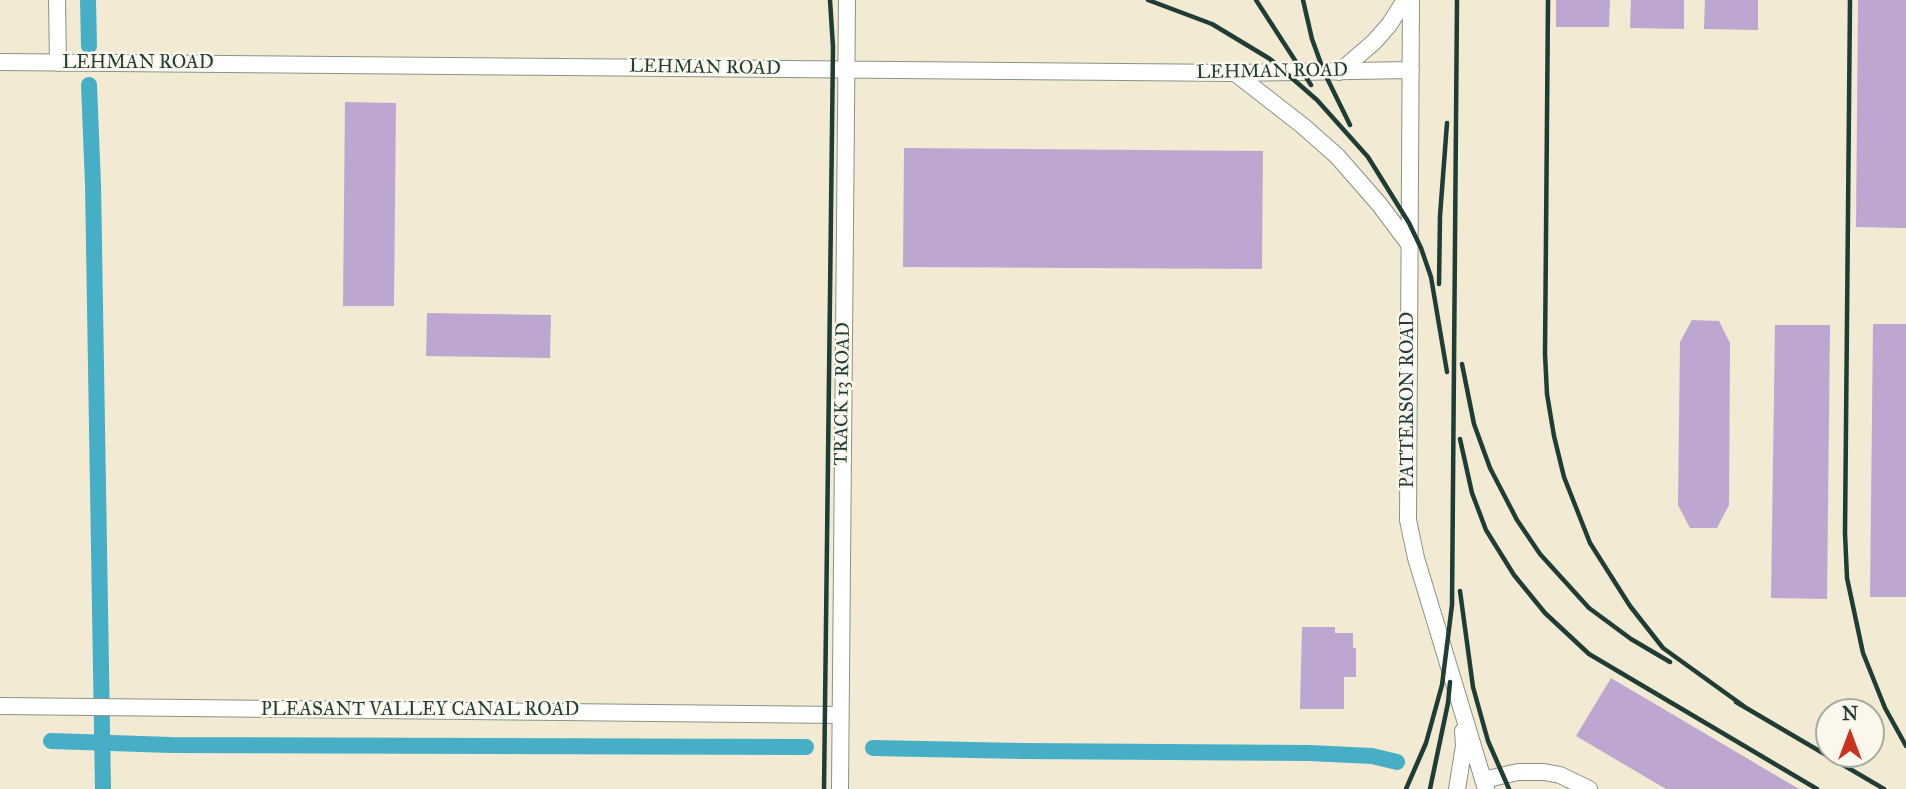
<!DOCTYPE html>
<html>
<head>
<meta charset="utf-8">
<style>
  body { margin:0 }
  #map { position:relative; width:1906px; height:789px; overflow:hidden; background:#f2ead2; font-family:"IM FELL Great Primer",serif }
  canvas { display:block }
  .north { position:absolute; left:1815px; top:698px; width:70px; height:70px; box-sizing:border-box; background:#fbf7ec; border:2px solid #a3ada2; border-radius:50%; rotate:0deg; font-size:19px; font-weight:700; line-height:28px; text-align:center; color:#1f3d34 }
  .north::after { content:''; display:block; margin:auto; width:24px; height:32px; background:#c8321e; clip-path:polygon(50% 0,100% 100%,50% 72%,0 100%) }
</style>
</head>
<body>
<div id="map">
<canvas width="1906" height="789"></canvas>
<div class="north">N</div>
</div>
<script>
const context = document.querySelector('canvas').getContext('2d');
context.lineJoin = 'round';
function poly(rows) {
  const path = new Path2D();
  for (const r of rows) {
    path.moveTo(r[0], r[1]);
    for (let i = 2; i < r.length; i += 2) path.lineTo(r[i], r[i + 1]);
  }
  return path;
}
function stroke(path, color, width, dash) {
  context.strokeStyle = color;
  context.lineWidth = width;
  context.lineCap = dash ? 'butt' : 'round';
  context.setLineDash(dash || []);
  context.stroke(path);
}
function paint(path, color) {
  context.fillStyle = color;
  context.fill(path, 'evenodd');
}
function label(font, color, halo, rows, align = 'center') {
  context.font = font + ' "IM FELL Great Primer",serif';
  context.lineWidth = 5;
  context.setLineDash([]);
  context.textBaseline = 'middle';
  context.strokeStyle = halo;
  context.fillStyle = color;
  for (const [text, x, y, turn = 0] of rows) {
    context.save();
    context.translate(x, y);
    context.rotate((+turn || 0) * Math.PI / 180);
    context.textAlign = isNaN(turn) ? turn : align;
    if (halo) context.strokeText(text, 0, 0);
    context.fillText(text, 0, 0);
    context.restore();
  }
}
const canal = poly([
  [88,0,89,46],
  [89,85,93,185,103,789],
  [51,741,171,745,806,747],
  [873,748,1022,751,1309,753,1372,756,1397,762]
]);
const building = poly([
  [1556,0,1610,0,1609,27,1556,27],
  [1631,0,1684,0,1684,29,1630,28],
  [1705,0,1758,0,1758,30,1704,29],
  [1858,0,1906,0,1906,228,1856,227],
  [345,102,396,103,394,306,343,306],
  [904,148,1263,151,1262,269,903,267],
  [427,313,551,315,550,358,426,356],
  [1692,320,1719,321,1730,343,1729,505,1717,528,1690,528,1678,505,1680,342],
  [1873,324,1906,324,1906,597,1870,597],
  [1775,325,1830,325,1827,599,1771,598],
  [1302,627,1335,627,1335,633,1353,633,1353,648,1356,648,1356,677,1344,677,1344,709,1300,709],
  [1611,678,1799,789,1666,789,1576,736]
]);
const street = poly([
  [57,0,58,63],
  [1411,0,1408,520,1416,558,1486,789],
  [0,62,1235,73,1411,70],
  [1339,72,1374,42,1389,25,1405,0],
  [1235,73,1303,126,1337,156,1379,204,1409,244],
  [0,706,840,715],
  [1483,780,1518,772,1544,772,1560,775,1589,789],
  [840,789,847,0],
  [1457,789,1464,746,1463,731]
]);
const rail = poly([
  [1148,0,1212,24,1270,59,1317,100,1368,157,1409,223,1421,248,1431,277,1447,372],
  [1256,0,1311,85],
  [1303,0,1312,39,1324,72,1350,125],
  [1548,0,1545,354,1547,394,1554,436,1564,477,1590,543,1630,606,1663,648,1745,707],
  [1850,0,1845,533,1847,578,1863,653,1885,708,1906,746],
  [1439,284,1440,216,1447,123],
  [1462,364,1474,424,1490,468,1517,520,1540,554,1589,608,1631,639,1670,662],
  [1460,439,1472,493,1486,530,1514,575,1545,613,1589,654,1817,789],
  [1460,591,1473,687,1488,741,1509,789],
  [1736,702,1884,789],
  [824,789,833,47,830,0],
  [1406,789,1426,743,1442,685,1452,605,1457,0],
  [1430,789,1448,703,1450,682]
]);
const streetNames = [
  ["LEHMAN ROAD",138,63],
  ["LEHMAN ROAD",705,68,1],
  ["LEHMAN ROAD",1272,72,-1],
  ["TRACK 13 ROAD",843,394,-89],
  ["PATTERSON ROAD",1408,400,-90],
  ["PLEASANT VALLEY CANAL ROAD",420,710]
];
stroke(canal, '#46afc5', 16);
paint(building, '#bda7d0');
stroke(street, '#889483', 18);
stroke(street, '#fff', 16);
stroke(rail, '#1f3d34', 4.5);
label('19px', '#1f3d34', '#fbf7ec', streetNames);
</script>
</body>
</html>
